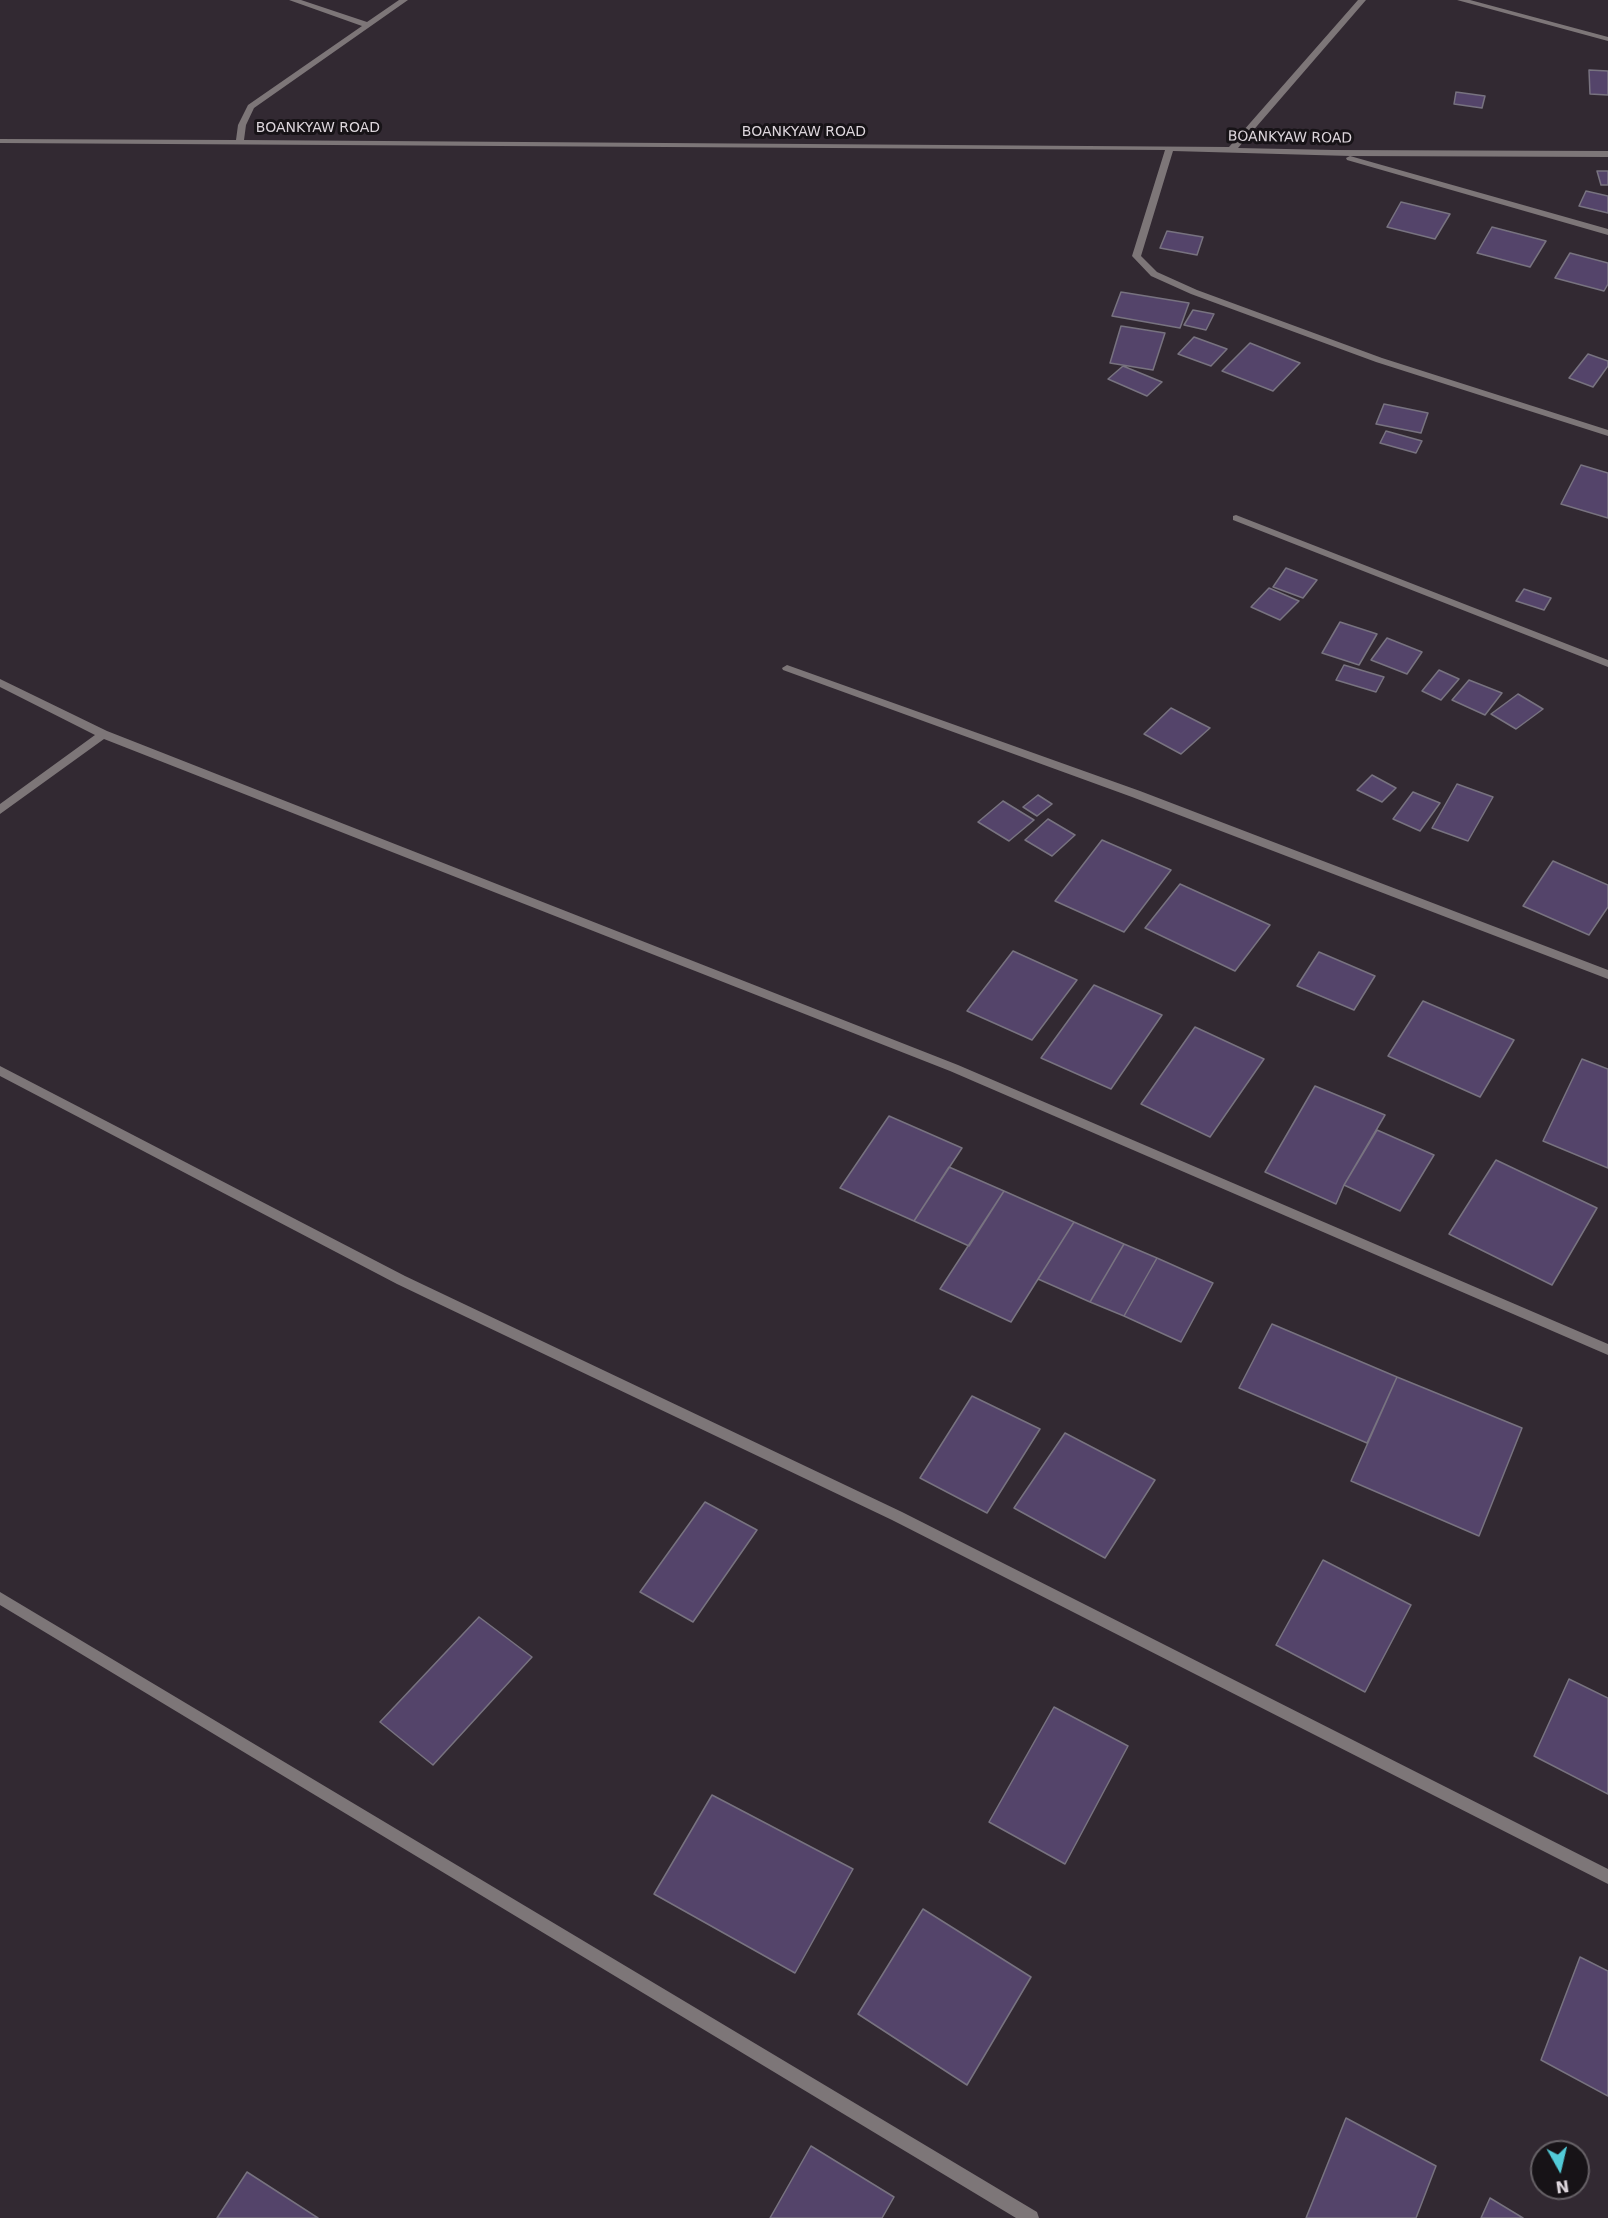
<!DOCTYPE html>
<html>
<head>
<meta charset="utf-8">
<style>
  body { margin:0 }
  #map { position:relative; width:1608px; height:2218px; overflow:hidden; background:#322932; font-family:"DejaVu Sans",sans-serif }
  canvas { display:block }
  .north { position:absolute; left:1530px; top:2140px; width:60px; height:60px; box-sizing:border-box; background:#171317; border:2px solid #666166; border-radius:50%; rotate:172deg; font-size:16px; font-weight:700; line-height:24px; text-align:center; color:#ddd6dc }
  .north::after { content:''; display:block; margin:auto; width:21px; height:27px; background:#52cbd8; clip-path:polygon(50% 0,100% 100%,50% 72%,0 100%) }
</style>
</head>
<body>
<div id="map">
<canvas width="1608" height="2218"></canvas>
<div class="north">N</div>
</div>
<script>
const context = document.querySelector('canvas').getContext('2d');
context.lineJoin = 'round';
function paint(path, color) {
  context.fillStyle = color;
  context.fill(path, 'evenodd');
}
function poly(rows) {
  const path = new Path2D();
  for (const r of rows) {
    path.moveTo(r[0], r[1]);
    for (let i = 2; i < r.length; i += 2) path.lineTo(r[i], r[i + 1]);
  }
  return path;
}
function stroke(path, color, width, dash) {
  context.strokeStyle = color;
  context.lineWidth = width;
  context.lineCap = dash ? 'butt' : 'round';
  context.setLineDash(dash || []);
  context.stroke(path);
}
function label(font, color, halo, rows, align = 'center') {
  context.font = font + ' "DejaVu Sans",sans-serif';
  context.lineWidth = 6;
  context.setLineDash([]);
  context.textBaseline = 'middle';
  context.strokeStyle = halo;
  context.fillStyle = color;
  for (const [text, x, y, turn = 0] of rows) {
    context.save();
    context.translate(x, y);
    context.rotate((+turn || 0) * Math.PI / 180);
    context.textAlign = isNaN(turn) ? turn : align;
    if (halo) context.strokeText(text, 0, 0);
    context.fillText(text, 0, 0);
    context.restore();
  }
}
const building = poly([
  [1589,70,1608,71,1608,95,1590,94,1589,70],
  [1456,92,1485,96,1482,108,1454,104,1456,92],
  [1597,171,1608,171,1608,185,1601,185,1597,171],
  [1586,191,1608,196,1608,213,1579,206,1586,191],
  [1401,202,1450,214,1435,239,1387,227,1401,202],
  [1492,227,1546,241,1530,267,1477,253,1492,227],
  [1167,231,1203,237,1197,255,1160,248,1167,231],
  [1570,253,1608,263,1608,284,1604,291,1555,278,1570,253],
  [1121,292,1189,303,1180,328,1112,316,1121,292],
  [1193,310,1214,314,1206,330,1184,325,1193,310],
  [1121,326,1165,333,1153,370,1110,363,1121,326],
  [1194,337,1227,349,1211,366,1178,354,1194,337],
  [1250,343,1300,363,1273,391,1222,371,1250,343],
  [1588,354,1608,361,1608,366,1593,387,1569,378,1588,354],
  [1123,366,1162,382,1147,396,1108,379,1123,366],
  [1384,404,1428,413,1421,433,1376,424,1384,404],
  [1386,431,1422,441,1416,453,1380,443,1386,431],
  [1581,465,1608,473,1608,518,1561,504,1581,465],
  [1286,568,1317,580,1303,598,1273,587,1286,568],
  [1269,588,1299,601,1280,620,1251,607,1269,588],
  [1524,589,1551,598,1544,610,1516,601,1524,589],
  [1340,622,1377,634,1359,665,1322,653,1340,622],
  [1387,638,1422,652,1407,674,1371,660,1387,638],
  [1344,665,1384,677,1376,692,1336,680,1344,665],
  [1439,670,1459,679,1441,700,1422,691,1439,670],
  [1469,680,1502,693,1485,715,1452,700,1469,680],
  [1518,694,1543,709,1516,729,1491,714,1518,694],
  [1171,708,1210,728,1181,754,1144,734,1171,708],
  [1372,775,1396,788,1382,802,1357,790,1372,775],
  [1457,784,1493,797,1468,841,1432,828,1457,784],
  [1413,792,1440,803,1420,831,1393,819,1413,792],
  [1038,795,1052,804,1037,816,1023,807,1038,795],
  [1003,801,1034,820,1009,841,978,822,1003,801],
  [1048,819,1075,835,1052,856,1025,840,1048,819],
  [1102,840,1171,870,1124,932,1055,901,1102,840],
  [1553,861,1608,885,1608,907,1589,935,1523,906,1553,861],
  [1180,884,1270,925,1235,971,1145,928,1180,884],
  [1013,951,1077,980,1032,1040,967,1011,1013,951],
  [1319,952,1375,976,1354,1010,1297,986,1319,952],
  [1094,985,1162,1015,1111,1089,1041,1058,1094,985],
  [1423,1001,1514,1040,1480,1097,1388,1056,1423,1001],
  [1195,1027,1264,1059,1210,1137,1141,1104,1195,1027],
  [1582,1059,1608,1069,1608,1168,1543,1141,1582,1059],
  [1315,1086,1385,1115,1344,1185,1336,1204,1265,1172,1315,1086],
  [889,1116,962,1148,914,1221,840,1188,889,1116],
  [1377,1130,1434,1155,1400,1211,1344,1185,1377,1130],
  [1496,1160,1597,1208,1552,1285,1449,1234,1496,1160],
  [949,1167,1004,1191,969,1246,914,1221,949,1167],
  [1004,1191,1074,1222,1011,1322,940,1289,1004,1191],
  [1074,1222,1124,1244,1090,1302,1038,1279,1074,1222],
  [1124,1244,1157,1258,1124,1316,1090,1302,1124,1244],
  [1157,1258,1213,1283,1181,1342,1124,1316,1157,1258],
  [1272,1324,1397,1377,1367,1443,1239,1388,1272,1324],
  [1397,1377,1522,1428,1479,1536,1351,1481,1397,1377],
  [972,1396,1040,1429,987,1513,920,1478,972,1396],
  [1065,1433,1155,1480,1105,1558,1014,1508,1065,1433],
  [705,1502,757,1530,693,1622,640,1592,705,1502],
  [1323,1560,1411,1605,1365,1692,1276,1645,1323,1560],
  [479,1617,532,1657,433,1765,380,1722,479,1617],
  [1569,1679,1608,1698,1608,1794,1534,1756,1569,1679],
  [1054,1707,1128,1746,1065,1864,989,1822,1054,1707],
  [712,1795,853,1869,795,1973,654,1894,712,1795],
  [923,1909,1031,1977,967,2085,858,2014,923,1909],
  [1580,1957,1608,1971,1608,2096,1541,2060,1580,1957],
  [1346,2118,1436,2166,1416,2218,1306,2218,1346,2118],
  [811,2146,894,2197,882,2218,770,2218,811,2146],
  [247,2172,318,2218,217,2218,247,2172],
  [1490,2198,1523,2218,1481,2218,1490,2198]
]);
const minor = poly([
  [289,0,301,0,367,22,399,0,408,0,254,108,246,125,244,140,1229,147,1358,0,1366,0,1238,148,1334,150,1608,151,1608,157,1350,156,1608,229,1608,235,1347,160,1346,158,1350,156,1173,151,1141,256,1157,272,1197,290,1382,358,1608,430,1608,436,1376,362,1191,294,1151,276,1132,256,1165,150,0,143,0,139,236,140,238,125,248,105,362,26,289,0],
  [1457,0,1470,0,1608,37,1608,41,1457,0],
  [1236,515,1608,660,1608,667,1233,520,1233,516,1236,515],
  [787,665,1140,791,1608,970,1608,979,1132,797,783,670,782,668,787,665],
  [0,679,107,731,958,1065,1608,1344,1608,1355,950,1071,104,739,0,814,0,804,95,735,0,687,0,679],
  [0,1066,405,1276,902,1512,1608,1869,1608,1884,892,1520,397,1284,0,1076,0,1066],
  [0,1592,1037,2212,1039,2218,1016,2218,0,1605,0,1592]
]);
const farStreetnames = [
  ["BOANKYAW ROAD",318,128],
  ["BOANKYAW ROAD",804,132],
  ["BOANKYAW ROAD",1290,138,1]
];
paint(building, '#54446a');
stroke(building, '#787380', 1.5);
paint(minor, '#7d7678');
label('14px', '#ddd6dc', '#171317', farStreetnames);
</script>
</body>
</html>
